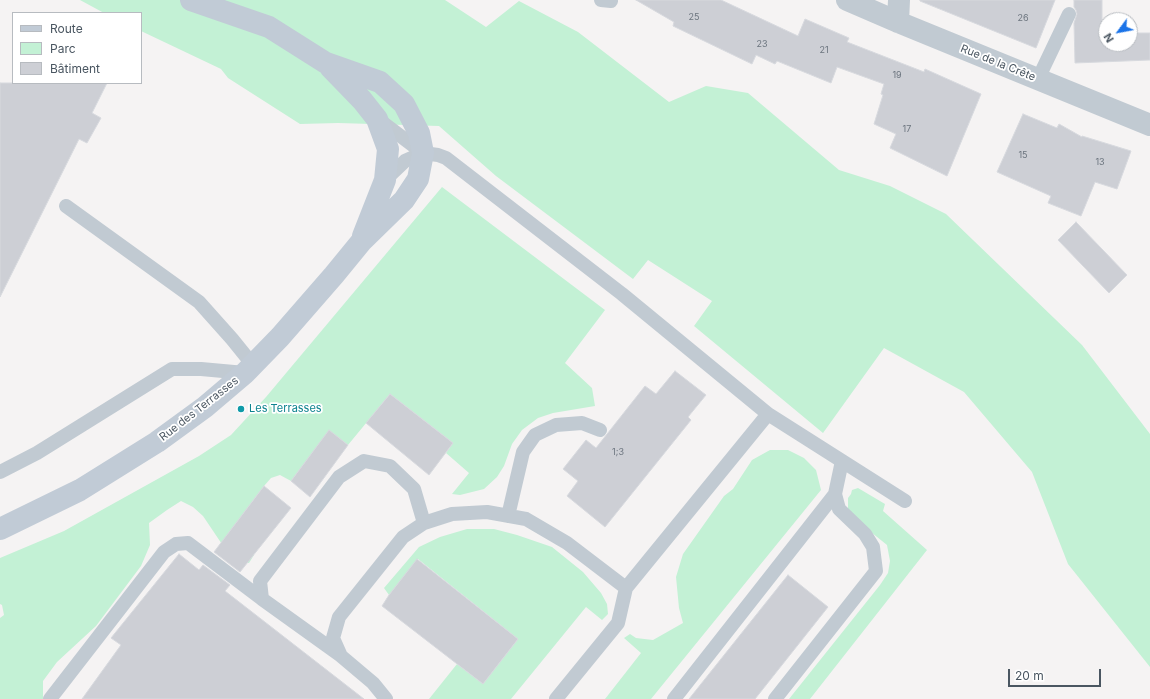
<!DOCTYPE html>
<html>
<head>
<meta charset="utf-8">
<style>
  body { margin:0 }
  #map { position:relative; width:1150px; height:699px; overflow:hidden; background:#f5f3f3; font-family:Inter,sans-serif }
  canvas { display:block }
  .legend { position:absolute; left:12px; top:12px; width:130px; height:72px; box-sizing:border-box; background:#fff; border:1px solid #b7bbc0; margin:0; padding:5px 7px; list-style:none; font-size:12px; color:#4a5661 }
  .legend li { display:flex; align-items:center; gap:8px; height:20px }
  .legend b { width:20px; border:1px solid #b7bbc0 }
  .north { position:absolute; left:1098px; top:12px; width:40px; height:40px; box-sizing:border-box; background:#fff; border:1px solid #b7bbc0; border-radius:50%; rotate:238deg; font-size:11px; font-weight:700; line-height:16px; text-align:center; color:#4a5661 }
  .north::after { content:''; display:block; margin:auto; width:14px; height:18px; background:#1a73e8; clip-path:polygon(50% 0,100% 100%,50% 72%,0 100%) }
  .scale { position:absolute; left:1008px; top:669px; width:93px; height:18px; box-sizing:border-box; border:2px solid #4a5661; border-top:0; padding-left:5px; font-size:12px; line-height:14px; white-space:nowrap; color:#4a5661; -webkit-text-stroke:3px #fff; paint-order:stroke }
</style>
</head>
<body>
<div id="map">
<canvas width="1150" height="699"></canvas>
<ul class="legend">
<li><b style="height:5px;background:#c1cbd6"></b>Route</li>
<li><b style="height:11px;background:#c3f1d5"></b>Parc</li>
<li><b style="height:11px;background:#cdcfd5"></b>Bâtiment</li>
</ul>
<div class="north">N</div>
<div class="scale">20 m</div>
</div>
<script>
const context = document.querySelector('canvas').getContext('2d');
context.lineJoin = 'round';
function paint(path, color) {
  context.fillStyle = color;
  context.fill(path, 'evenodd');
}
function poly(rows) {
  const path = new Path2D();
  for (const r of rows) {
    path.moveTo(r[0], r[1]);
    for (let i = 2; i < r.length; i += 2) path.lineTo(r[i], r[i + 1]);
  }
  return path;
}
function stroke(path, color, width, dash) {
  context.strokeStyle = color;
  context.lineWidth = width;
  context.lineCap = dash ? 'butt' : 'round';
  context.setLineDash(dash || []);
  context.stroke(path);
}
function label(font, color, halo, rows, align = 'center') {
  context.font = font + ' Inter,sans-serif';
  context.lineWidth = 3.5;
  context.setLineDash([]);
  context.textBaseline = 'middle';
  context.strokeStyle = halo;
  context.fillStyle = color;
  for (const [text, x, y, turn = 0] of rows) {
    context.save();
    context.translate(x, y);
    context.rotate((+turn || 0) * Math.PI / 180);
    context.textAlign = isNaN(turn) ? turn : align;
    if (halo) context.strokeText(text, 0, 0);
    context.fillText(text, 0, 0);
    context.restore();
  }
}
const green = poly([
  [80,0,445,0,486,27,519,1,578,32,669,102,706,86,748,93,839,170,890,186,946,214,1082,345,1150,434,1150,667,1068,564,1032,472,964,392,884,348,823,433,694,326,712,301,648,260,633,279,496,176,439,126,338,123,300,124,228,78,221,69,141,31,141,13,104,13],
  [442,187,605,310,565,363,592,388,595,406,553,413,538,418,522,430,512,444,504,466,497,477,484,489,460,495,452,494,469,473,446,453,453,443,390,394,348,445,329,431,291,481,280,475,271,478,264,486,228,534,254,555,249,563,234,562,203,516,193,507,181,501,167,510,149,523,150,545,141,566,96,626,57,662,43,681,43,699,0,699,0,618,4,615,2,605,0,604,0,558,64,531,199,456,231,435,266,397],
  [770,450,788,450,804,458,816,470,821,490,651,699,605,699,641,653,624,638,630,634,636,638,653,640,683,623,679,608,676,577,683,554,724,496,733,489,752,460],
  [858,488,885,504,883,511,927,550,810,699,789,699,880,585,888,573,890,561,887,545,856,520,848,511,848,498,851,494,852,490],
  [467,529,494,529,517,535,552,547,583,572,601,593,607,604,608,614,602,620,586,607,511,699,429,699,457,664,483,684,518,639,418,559,389,595,384,588,419,547,440,537]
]);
const building = poly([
  [636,0,721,0,798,36,805,19,849,38,847,42,924,72,925,69,981,94,947,176,890,148,896,134,874,124,883,95,881,94,884,84,837,67,831,83,777,61,775,64,756,55,752,64,673,26,674,22,636,0],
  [920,0,1055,0,1036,48,920,1,920,0],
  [1074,0,1102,0,1102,34,1106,34,1106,44,1130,44,1130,33,1150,33,1150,60,1075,63,1074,23,1077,14,1076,10,1074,7,1074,0],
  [0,83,107,83,92,113,101,118,87,143,79,139,0,297,0,83],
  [1023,114,1057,128,1059,124,1082,137,1082,136,1131,151,1117,189,1095,182,1081,216,1048,203,1051,196,997,172,1023,114],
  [1076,222,1127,275,1109,293,1058,240,1076,222],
  [675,371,706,395,688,417,691,420,605,527,567,496,578,481,563,469,586,440,596,448,645,386,656,394,675,371],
  [390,394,453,443,429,475,366,423,390,394],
  [329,430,348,445,310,497,291,481,329,430],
  [264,486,291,508,240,572,214,552,264,486],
  [179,554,199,570,203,565,230,585,225,591,364,699,82,699,121,645,111,638,179,554],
  [417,559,518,639,483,684,382,606,389,595,417,559],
  [788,575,828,607,755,699,689,699,788,575]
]);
const lane = poly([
  [601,0,611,1],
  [1038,79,1069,14],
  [378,119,423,153,438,155,446,158,622,294,768,414,905,501],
  [385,180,405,161,423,153],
  [66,206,199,302,232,339,253,365],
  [0,472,37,453,172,369,201,369,245,373],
  [508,516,523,452,535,435,556,425,582,423,600,430],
  [340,655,262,599,260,581,339,477,364,461,390,466,414,489,424,523],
  [50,699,164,552,176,544,188,543,262,599],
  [386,699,373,683,341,656,333,638,339,617,403,537,424,523,452,514,487,512,526,519,567,543,626,588],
  [556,699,618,623,626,588,768,414],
  [674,699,835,494,842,461],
  [775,699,876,571,873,547,865,534,839,509,835,494]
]);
const street = poly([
  [847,0,898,22,1150,125],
  [898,22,899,0]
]);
const secondary = poly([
  [330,67,362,100,377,119,388,149,385,180,363,236],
  [0,529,80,490,157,442,205,407,245,373,280,337,334,275,361,242,404,200,418,179,423,153,419,133,404,104,380,82,326,63,269,27,191,0]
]);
const markers = [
  [241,409,4,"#0f9aa8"]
];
const numberNames = [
  ["25",694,17],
  ["26",1023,18],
  ["23",762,44],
  ["21",824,50],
  ["19",897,75],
  ["17",907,129],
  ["15",1023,155],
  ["13",1100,162],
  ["1;3",618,452]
];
const streetNames = [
  ["Rue de la Crête",998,63,22],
  ["Rue des Terrasses",199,409,-38]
];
const cultureNames = [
  ["Les Terrasses",249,409]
];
paint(green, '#c3f1d5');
paint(building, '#cdcfd5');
stroke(building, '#d7d9de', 1);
stroke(lane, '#c1cad2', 14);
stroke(street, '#c1cad2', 22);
stroke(secondary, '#c1cbd6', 22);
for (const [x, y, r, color] of markers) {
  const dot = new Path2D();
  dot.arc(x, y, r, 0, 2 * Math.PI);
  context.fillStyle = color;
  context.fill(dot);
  stroke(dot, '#fff', 1.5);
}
label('9px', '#6b747e', null, numberNames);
label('11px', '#4a5661', '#fff', streetNames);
label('11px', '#0d838f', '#fff', cultureNames, 'left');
</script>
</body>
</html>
